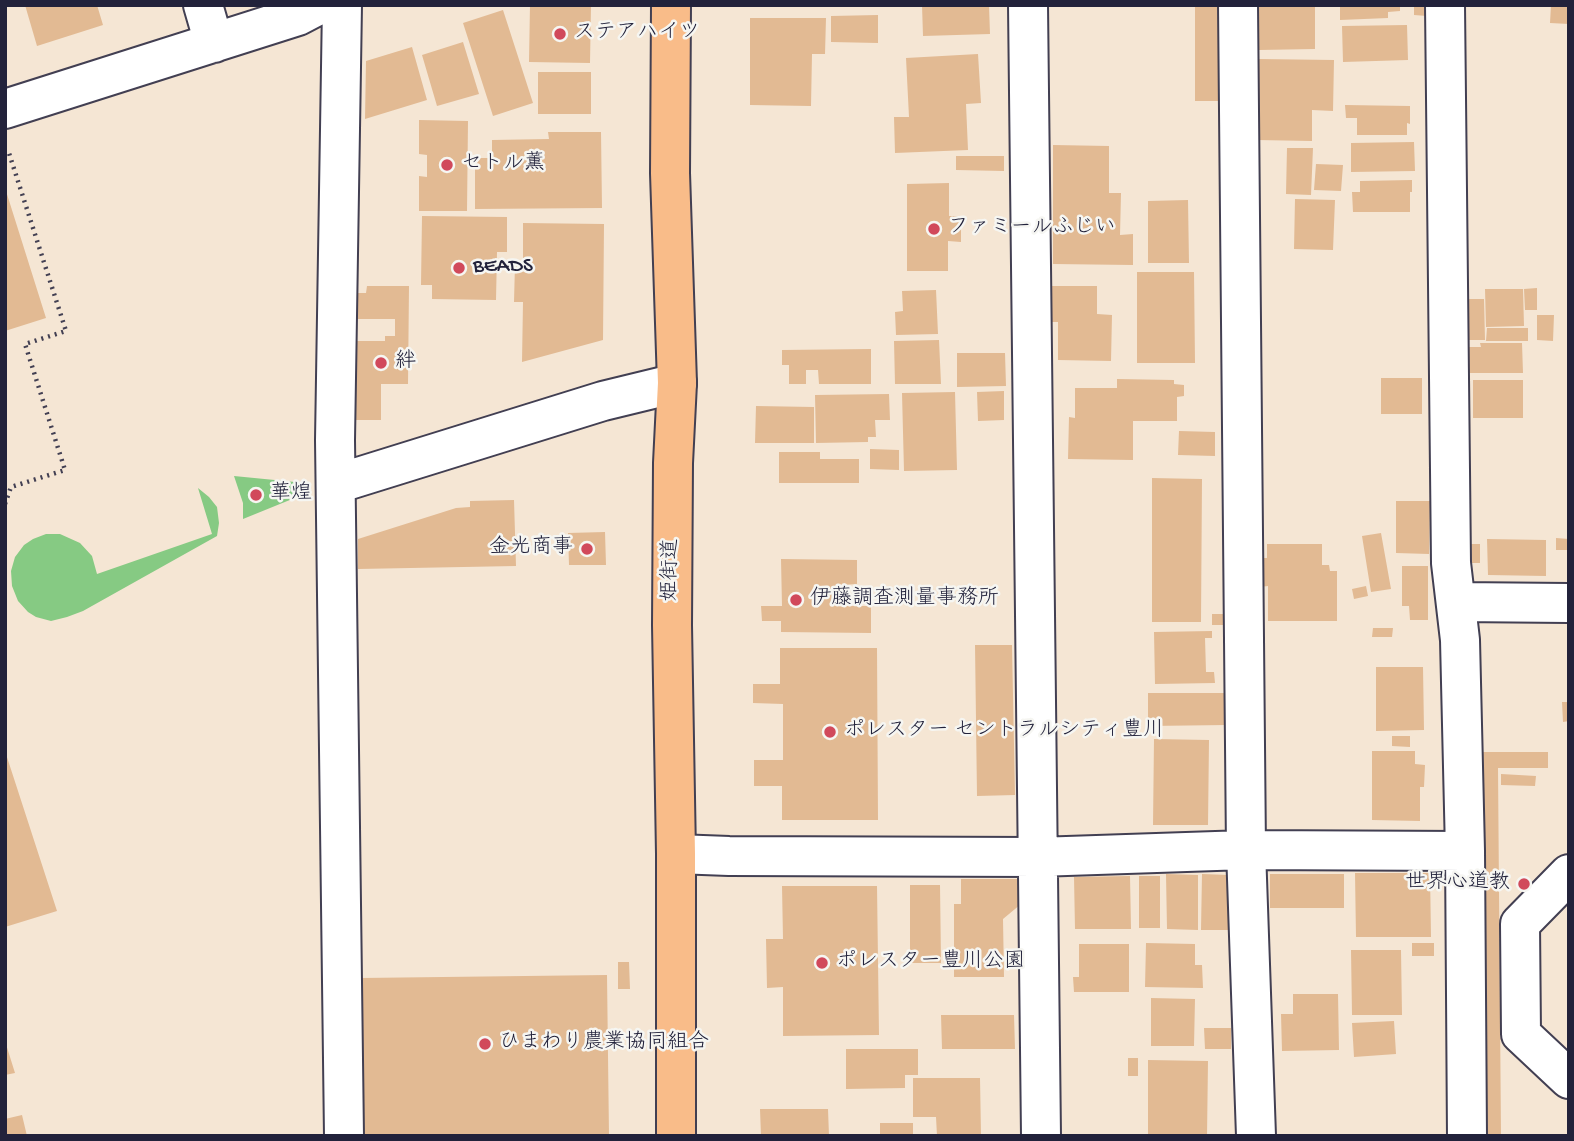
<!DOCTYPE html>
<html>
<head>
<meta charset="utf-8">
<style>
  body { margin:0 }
  #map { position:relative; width:1574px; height:1141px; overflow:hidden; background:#f5e6d4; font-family:"Gochi Hand",sans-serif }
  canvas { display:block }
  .frame { position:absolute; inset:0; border:7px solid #22223b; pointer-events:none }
</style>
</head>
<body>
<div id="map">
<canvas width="1574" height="1141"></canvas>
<div class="frame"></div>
</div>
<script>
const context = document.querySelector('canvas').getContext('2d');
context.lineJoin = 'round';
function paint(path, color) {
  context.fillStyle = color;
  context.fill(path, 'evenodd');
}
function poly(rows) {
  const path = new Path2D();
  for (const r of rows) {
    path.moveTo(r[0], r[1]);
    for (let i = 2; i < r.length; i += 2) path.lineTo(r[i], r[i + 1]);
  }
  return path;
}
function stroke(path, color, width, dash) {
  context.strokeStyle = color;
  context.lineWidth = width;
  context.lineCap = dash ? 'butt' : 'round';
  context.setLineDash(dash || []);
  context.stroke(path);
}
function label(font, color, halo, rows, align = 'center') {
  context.font = font + ' "Gochi Hand","Klee One",sans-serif';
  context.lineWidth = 5;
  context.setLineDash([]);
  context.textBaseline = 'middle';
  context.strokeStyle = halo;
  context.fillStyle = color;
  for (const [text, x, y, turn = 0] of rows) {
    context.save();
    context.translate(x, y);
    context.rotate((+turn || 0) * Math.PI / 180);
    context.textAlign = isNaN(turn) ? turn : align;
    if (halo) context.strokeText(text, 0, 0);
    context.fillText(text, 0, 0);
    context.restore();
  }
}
const green = poly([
  [234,476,305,483,307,493,243,519,243,503],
  [198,488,209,497,217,507,219,523,217,536,83,611,67,617,51,621,36,617,28,612,18,601,12,586,11,571,15,557,24,545,33,539,46,534,60,534,80,543,92,556,97,574,212,534]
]);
const building = poly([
  [25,5,97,5,103,25,37,46],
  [530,5,591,5,590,63,529,62],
  [922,5,989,5,990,34,923,36],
  [1195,5,1218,5,1218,101,1195,101],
  [1259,5,1315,5,1315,49,1259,50],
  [1340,5,1400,5,1400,11,1388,12,1388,18,1340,20],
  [1414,5,1427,5,1427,16,1414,15],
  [1551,5,1569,5,1569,24,1550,23],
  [503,10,533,103,493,116,463,23],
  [878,15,878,43,831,42,831,16],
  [750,18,826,18,825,54,812,54,811,106,750,105],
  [1407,25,1408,60,1343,62,1342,26],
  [463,42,479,94,437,106,422,55],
  [412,47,427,100,365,119,366,61],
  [978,54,981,103,966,104,968,150,895,153,894,117,909,117,906,58],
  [1258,59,1334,60,1333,111,1312,110,1312,141,1257,140],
  [538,72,591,72,591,114,538,114],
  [1345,105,1410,106,1410,124,1407,123,1407,135,1357,135,1357,118,1346,118],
  [419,120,468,121,467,211,419,211,419,176,427,177,427,155,419,154],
  [548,132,601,132,602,208,475,209,475,158,492,158,492,140,549,139],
  [1414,142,1415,171,1351,172,1351,143],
  [1053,145,1109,146,1109,193,1121,193,1120,235,1133,234,1133,265,1053,264],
  [1287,148,1313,148,1311,195,1286,194],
  [956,156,1004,156,1004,171,956,170],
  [1316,164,1343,165,1341,191,1314,190],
  [1412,180,1412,192,1410,192,1410,212,1353,212,1352,192,1360,192,1360,181],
  [949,183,949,216,961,216,961,242,948,241,948,271,907,271,907,184],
  [6,191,46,318,5,331,5,192],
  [1295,199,1335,200,1333,250,1294,249],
  [1188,200,1189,263,1148,263,1148,201],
  [422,216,507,217,507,252,497,252,496,300,432,299,432,285,421,285],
  [523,223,604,224,603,340,522,362,523,302,514,302,515,264,523,264],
  [1137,272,1194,272,1195,363,1137,363],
  [367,286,409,286,408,384,381,384,381,420,354,420,355,341,385,341,385,336,395,336,395,319,356,319,356,293,366,293],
  [1052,286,1097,286,1097,314,1112,315,1111,361,1058,360,1058,322,1052,322],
  [1537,288,1537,310,1525,310,1524,289],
  [1485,289,1523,289,1524,326,1486,327],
  [936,290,938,334,896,335,895,312,903,311,902,291],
  [1468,299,1484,299,1485,340,1469,340],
  [1537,315,1554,315,1553,341,1537,340],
  [1487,328,1528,328,1528,341,1486,341],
  [939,340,941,384,895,384,894,341],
  [1480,343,1522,343,1523,373,1467,373,1467,347,1481,347],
  [871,349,871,384,819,384,818,370,806,370,806,384,789,384,789,365,782,365,782,350],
  [957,353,1005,353,1006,386,957,387],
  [1381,378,1422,378,1422,414,1381,414],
  [1117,379,1174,380,1174,384,1184,385,1184,396,1177,397,1177,421,1133,421,1133,460,1068,459,1069,417,1075,418,1075,388,1117,388],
  [1473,380,1523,380,1523,418,1473,418],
  [1004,391,1004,420,978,421,977,392],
  [955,392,957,470,904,471,902,393],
  [889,394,890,420,875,420,876,437,868,437,868,442,816,443,815,395],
  [756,406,814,407,814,443,755,443],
  [1179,431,1215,432,1215,456,1178,455],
  [870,449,899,450,899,470,870,469],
  [779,452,820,452,820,459,859,459,859,483,779,483],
  [1152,478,1202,479,1201,622,1152,622],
  [514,500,516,566,358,569,358,539,456,508,470,507,470,501],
  [1396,501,1430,501,1429,554,1396,553],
  [605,532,606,565,569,565,568,533],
  [1381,533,1391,589,1371,592,1362,536],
  [1556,538,1569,539,1569,550,1556,550],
  [1487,539,1546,540,1546,576,1488,575],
  [1267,544,1322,544,1322,565,1329,565,1330,571,1337,571,1337,621,1268,621,1268,586,1260,587,1259,558,1267,558],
  [1469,544,1480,544,1480,563,1468,563],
  [781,559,857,560,857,584,841,585,841,606,871,606,871,633,781,632,781,621,762,621,761,606,782,606],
  [1402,566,1428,566,1428,620,1410,620,1409,606,1402,606],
  [1366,586,1368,596,1354,599,1352,589],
  [1212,614,1226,614,1226,625,1212,625],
  [1373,628,1393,628,1392,637,1372,637],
  [1212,631,1212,638,1205,638,1206,672,1214,672,1215,683,1155,684,1154,632],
  [975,645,1012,645,1015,795,977,796],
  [780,648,877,648,878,820,782,820,782,786,754,786,754,760,783,760,783,704,753,703,753,684,780,684],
  [1376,667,1423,667,1424,730,1376,731],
  [1148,693,1227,693,1227,725,1148,726],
  [1562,702,1569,702,1569,721,1563,722],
  [1392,736,1410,736,1410,747,1392,746],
  [1154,739,1209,740,1208,825,1153,825],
  [5,751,57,911,5,927],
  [1372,751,1415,751,1415,764,1425,765,1424,787,1420,787,1420,821,1372,820],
  [1483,752,1548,752,1548,768,1498,768,1501,1136,1487,1136],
  [1501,774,1536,776,1535,786,1501,785],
  [1355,873,1430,873,1431,937,1356,937],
  [1166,874,1198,875,1198,930,1167,929],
  [1202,874,1229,875,1228,930,1201,930],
  [1270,874,1344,874,1344,908,1270,908],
  [1130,876,1131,929,1075,929,1074,877],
  [1139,876,1160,876,1160,928,1139,928],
  [961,879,1021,879,1021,904,1003,919,1004,977,954,977,954,904,961,904],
  [910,885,940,885,941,963,910,963],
  [782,886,877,886,879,1035,783,1036,783,987,767,988,766,939,783,939],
  [1146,943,1195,944,1195,965,1202,965,1203,988,1145,987],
  [1412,943,1434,943,1434,956,1412,956],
  [1079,944,1129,944,1129,992,1074,992,1073,977,1079,977],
  [1351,950,1401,950,1402,1015,1352,1015],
  [618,962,629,962,630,989,618,989],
  [607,975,609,1136,364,1136,361,978],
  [1293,994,1338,994,1339,1050,1282,1051,1281,1014,1293,1014],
  [1151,998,1195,999,1194,1046,1151,1046],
  [941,1015,1014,1015,1015,1049,942,1049],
  [1394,1021,1396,1054,1354,1057,1352,1023],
  [1204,1028,1231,1028,1231,1049,1205,1049],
  [5,1041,15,1073,5,1075],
  [846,1049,918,1049,918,1075,905,1075,905,1088,846,1089],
  [1128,1058,1138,1058,1138,1076,1128,1076],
  [1148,1060,1208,1061,1207,1136,1148,1136],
  [913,1078,980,1078,981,1136,937,1136,936,1117,913,1117],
  [760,1109,828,1109,829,1136,761,1136],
  [22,1115,27,1136,5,1136,5,1119],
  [880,1123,913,1123,913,1136,880,1136]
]);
const path = poly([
  [5,504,11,487,65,470,25,344,66,331,8,150]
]);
const minor = poly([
  [203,5,214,43],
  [342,5,335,440,344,1136],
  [1028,5,1041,1136],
  [1238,5,1246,850,1256,1136],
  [1445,5,1451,563,1460,640,1465,851,1467,1136],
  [5,109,298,16,319,5],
  [336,484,603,401,677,383],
  [1457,602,1569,603],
  [676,854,729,856,1037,857,1246,850,1465,851],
  [1569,874,1520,924,1521,1034,1569,1079]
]);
const major = poly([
  [671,5,670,173,677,383,673,463,672,625,676,854,676,1136]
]);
const markers = [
  [560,34,7,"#d1495b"],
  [447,165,7,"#d1495b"],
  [934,229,7,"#d1495b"],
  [459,268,7,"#d1495b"],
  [381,363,7,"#d1495b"],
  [256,495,7,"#d1495b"],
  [587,549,7,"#d1495b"],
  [796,600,7,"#d1495b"],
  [830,732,7,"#d1495b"],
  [1524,884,7,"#d1495b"],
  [822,963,7,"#d1495b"],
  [485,1044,7,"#d1495b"]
];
const poiNames = [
  ["ステアハイツ",574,34],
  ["セトル薫",461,165],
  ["ファミールふじい",948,229],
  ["BEADS",473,268],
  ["絆",395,363],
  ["華煌",270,495],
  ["金光商事",573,549,"right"],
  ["伊藤調査測量事務所",810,600],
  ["ポレスター セントラルシティ豊川",844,732],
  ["世界心道教",1510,884,"right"],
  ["ポレスター豊川公園",836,963],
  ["ひまわり農業協同組合",499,1044]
];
const streetNames = [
  ["姫街道",672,570,-89]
];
paint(green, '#86ca83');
paint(building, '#e2ba93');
stroke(minor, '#423f52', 42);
stroke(major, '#423f52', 42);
stroke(path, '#423f52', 4.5, [2, 5]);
stroke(minor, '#fff', 38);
stroke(major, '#f9bc89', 38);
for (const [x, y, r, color] of markers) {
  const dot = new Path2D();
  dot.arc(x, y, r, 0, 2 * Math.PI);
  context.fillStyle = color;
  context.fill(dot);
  stroke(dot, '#f6f6f2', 2.5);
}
label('21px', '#22223b', '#f6f6f2', poiNames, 'left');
label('21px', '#22223b', '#f6f6f2', streetNames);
</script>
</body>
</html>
